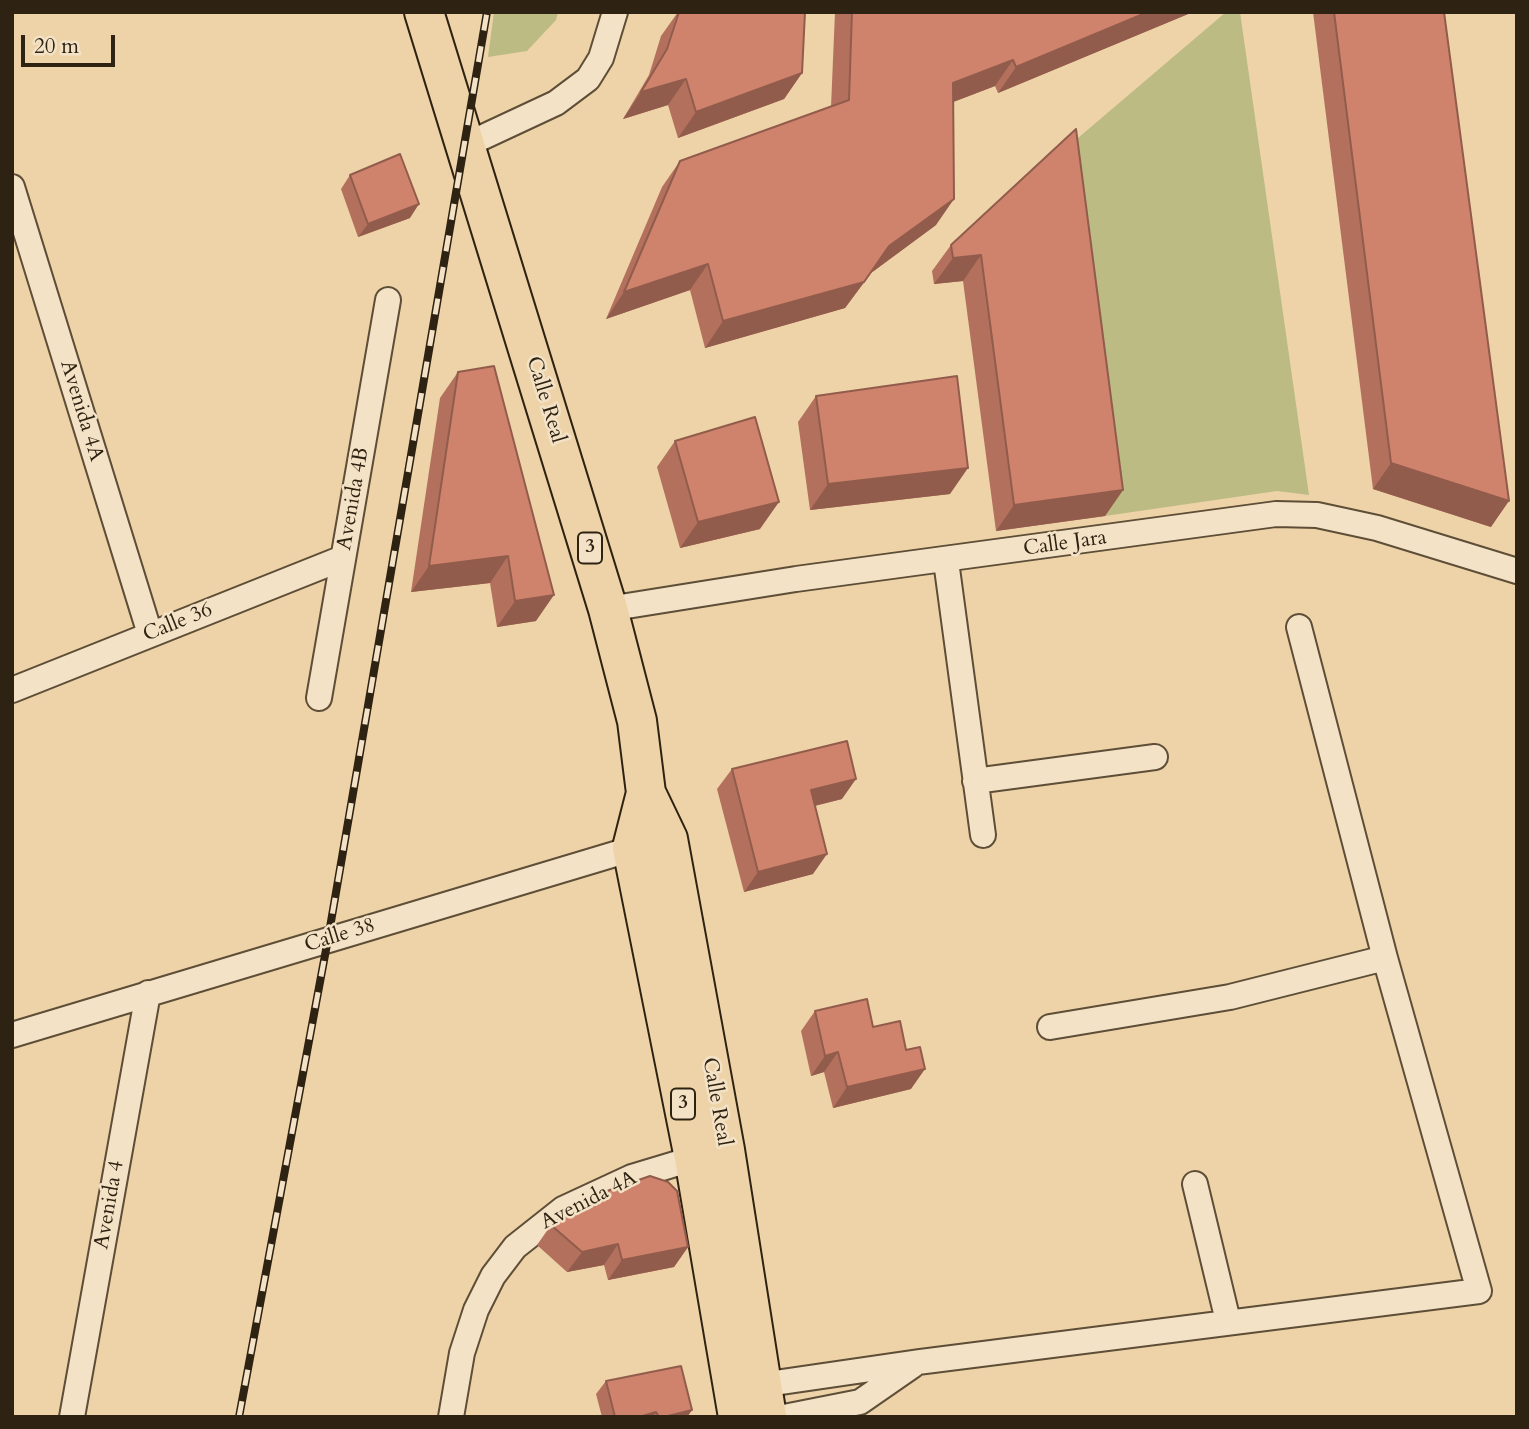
<!DOCTYPE html>
<html>
<head>
<meta charset="utf-8">
<style>
  body { margin:0 }
  #map { position:relative; width:1529px; height:1429px; overflow:hidden; background:#edd3a7; font-family:Cardo,serif }
  canvas { display:block }
  .frame { position:absolute; inset:0; border:14px solid #2e2212; pointer-events:none }
  .scale { position:absolute; left:21px; top:35px; width:94px; height:32px; box-sizing:border-box; border:4px solid #2e2212; border-top:0; padding-left:9px; font-size:21px; line-height:24px; white-space:nowrap; color:#2e2212; -webkit-text-stroke:5px #f3e2c6; paint-order:stroke }
</style>
</head>
<body>
<div id="map">
<canvas width="1529" height="1429"></canvas>
<div class="frame"></div>
<div class="scale">20 m</div>
</div>
<script>
const context = document.querySelector('canvas').getContext('2d');
context.lineJoin = 'round';
function paint(path, color) {
  context.fillStyle = color;
  context.fill(path, 'evenodd');
}
function poly(rows) {
  const path = new Path2D();
  for (const r of rows) {
    path.moveTo(r[0], r[1]);
    for (let i = 2; i < r.length; i += 2) path.lineTo(r[i], r[i + 1]);
  }
  return path;
}
function stroke(path, color, width, dash) {
  context.strokeStyle = color;
  context.lineWidth = width;
  context.lineCap = dash ? 'butt' : 'round';
  context.setLineDash(dash || []);
  context.stroke(path);
}
function label(font, color, halo, rows, align = 'center') {
  context.font = font + ' Cardo,serif';
  context.lineWidth = 5;
  context.setLineDash([]);
  context.textBaseline = 'middle';
  context.strokeStyle = halo;
  context.fillStyle = color;
  for (const [text, x, y, turn = 0] of rows) {
    context.save();
    context.translate(x, y);
    context.rotate((+turn || 0) * Math.PI / 180);
    context.textAlign = isNaN(turn) ? turn : align;
    if (halo) context.strokeText(text, 0, 0);
    context.fillText(text, 0, 0);
    context.restore();
  }
}
const green = poly([
  [494,12,558,12,556,20,527,51,488,57],
  [1226,12,1240,12,1309,495,1277,491,1105,516,1058,155]
]);
const minor = poly([
  [466,145,556,103,588,79,601,58,615,12],
  [12,187,150,634],
  [946,561,983,835],
  [608,609,796,579,1276,514,1317,515,1377,528,1517,571],
  [12,690,343,558],
  [319,698,388,300],
  [975,781,1155,757],
  [1050,1027,1230,997,1385,958],
  [12,1035,645,845],
  [1195,1184,1228,1321],
  [761,1385,919,1362,1479,1291,1385,958,1299,627],
  [72,1417,148,993],
  [451,1417,462,1353,476,1310,493,1276,515,1247,563,1209,632,1177,705,1155],
  [784,1417,860,1402,912,1366]
]);
const primary = poly([
  [424,12,608,609,637,721,646,793,668,839,725,1150,767,1417],
  [646,793,632,848,694,1158,738,1417]
]);
const rail = poly([
  [239,1417,328,939,487,12]
]);
const wall = poly([
  [678,12,805,12,802,73,784,99,678,138,668,105,623,119,649,75,661,36],
  [835,12,1193,12,998,93,995,86,953,102,936,225,871,273,845,308,705,348,690,290,606,319,662,187,680,161,831,107],
  [1313,12,1444,12,1491,527,1373,489],
  [1076,129,1123,490,1105,516,996,531,963,281,934,284,932,271,951,245],
  [350,175,410,218,358,237,341,189],
  [458,372,536,621,497,627,490,583,411,592,440,398],
  [816,396,950,494,810,510,798,422],
  [675,441,760,529,680,548,657,467],
  [732,769,842,799,815,806,813,874,744,892,717,789],
  [815,1011,873,1027,911,1089,833,1108,824,1072,811,1076,801,1031],
  [551,1225,688,1247,674,1267,608,1280,604,1265,567,1272,537,1245],
  [606,1381,692,1410,687,1417,602,1417,596,1394]
]);
const shadedWall = poly([
  [1148,12,1193,12,998,93,1016,67],
  [1013,60,995,86,935,109,953,83],
  [802,73,784,99,678,138,696,112],
  [686,79,668,105,623,119,641,92],
  [954,199,936,225,871,273,845,308,705,348,723,321,889,246],
  [419,204,410,218,358,237,368,224],
  [981,255,963,281,934,284,953,258],
  [708,264,690,290,606,319,624,292],
  [1391,463,1509,501,1491,527,1373,489],
  [968,468,950,494,810,510,828,484],
  [1123,490,1105,516,996,531,1014,505],
  [779,502,760,529,680,548,698,522],
  [508,556,490,583,411,592,429,566],
  [554,595,536,621,497,627,515,601],
  [856,779,842,799,797,810,811,790],
  [827,854,813,874,744,892,758,872],
  [838,1052,824,1072,811,1076,825,1056],
  [925,1069,911,1089,833,1108,847,1087],
  [618,1244,604,1265,567,1272,582,1252],
  [688,1247,674,1267,608,1280,622,1260],
  [692,1410,687,1417,664,1417],
  [656,1412,653,1417,639,1417]
]);
const building = poly([
  [679,12,805,12,802,73,696,112,686,79,641,92,667,49,679,12],
  [852,12,1148,12,1016,67,1013,60,953,83,954,199,889,246,864,282,723,321,708,264,624,292,680,161,849,100,852,12],
  [1334,12,1444,12,1509,501,1391,463,1334,12],
  [1076,129,1123,490,1014,505,981,255,953,258,951,245,1076,129],
  [400,154,419,204,368,224,350,175,400,154],
  [494,366,554,595,515,601,508,556,429,566,458,372,494,366],
  [957,376,968,468,828,484,816,396,957,376],
  [755,417,779,502,698,522,675,441,755,417],
  [847,741,856,779,811,790,827,854,758,872,732,769,847,741],
  [867,999,873,1027,900,1021,906,1050,920,1047,925,1069,847,1087,838,1052,825,1056,815,1011,867,999],
  [650,1176,668,1182,677,1191,688,1247,622,1260,618,1244,582,1252,551,1225,587,1198,650,1176],
  [681,1366,692,1410,664,1417,659,1417,656,1412,639,1417,615,1417,606,1381,681,1366]
]);
const shields = [
  [590,548,24],
  [683,1104,24]
];
const shieldNames = [
  ["3",590,548],
  ["3",683,1104]
];
const streetNames = [
  ["Calle Real",545,400,73],
  ["Avenida 4A",81,411,73],
  ["Avenida 4B",354,499,-80],
  ["Calle Jara",1065,544,-8],
  ["Calle 36",178,623,-22],
  ["Calle 38",340,936,-17],
  ["Calle Real",716,1102,80],
  ["Avenida 4A",589,1201,-27],
  ["Avenida 4",110,1205,-80]
];
paint(green, '#bdbb84');
stroke(minor, '#5e4e37', 28);
stroke(primary, '#2e2212', 42);
stroke(minor, '#f3e2c6', 24);
stroke(primary, '#edd3a7', 38);
stroke(rail, '#2e2212', 8);
stroke(rail, '#f3e2c6', 5, [16]);
paint(wall, '#b3715d');
paint(shadedWall, '#925c4c');
paint(building, '#d0836c');
stroke(building, '#925c4c', 2);
for (const [x, y, w] of shields) {
  const box = new Path2D();
  box.roundRect(x - w / 2, y - 15.5, w, 31, 5);
  context.fillStyle = '#f3e2c6';
  context.fill(box);
  stroke(box, '#2e2212', 2);
}
label('bold 19px', '#2e2212', null, shieldNames);
label('21px', '#2e2212', '#f3e2c6', streetNames);
</script>
</body>
</html>
